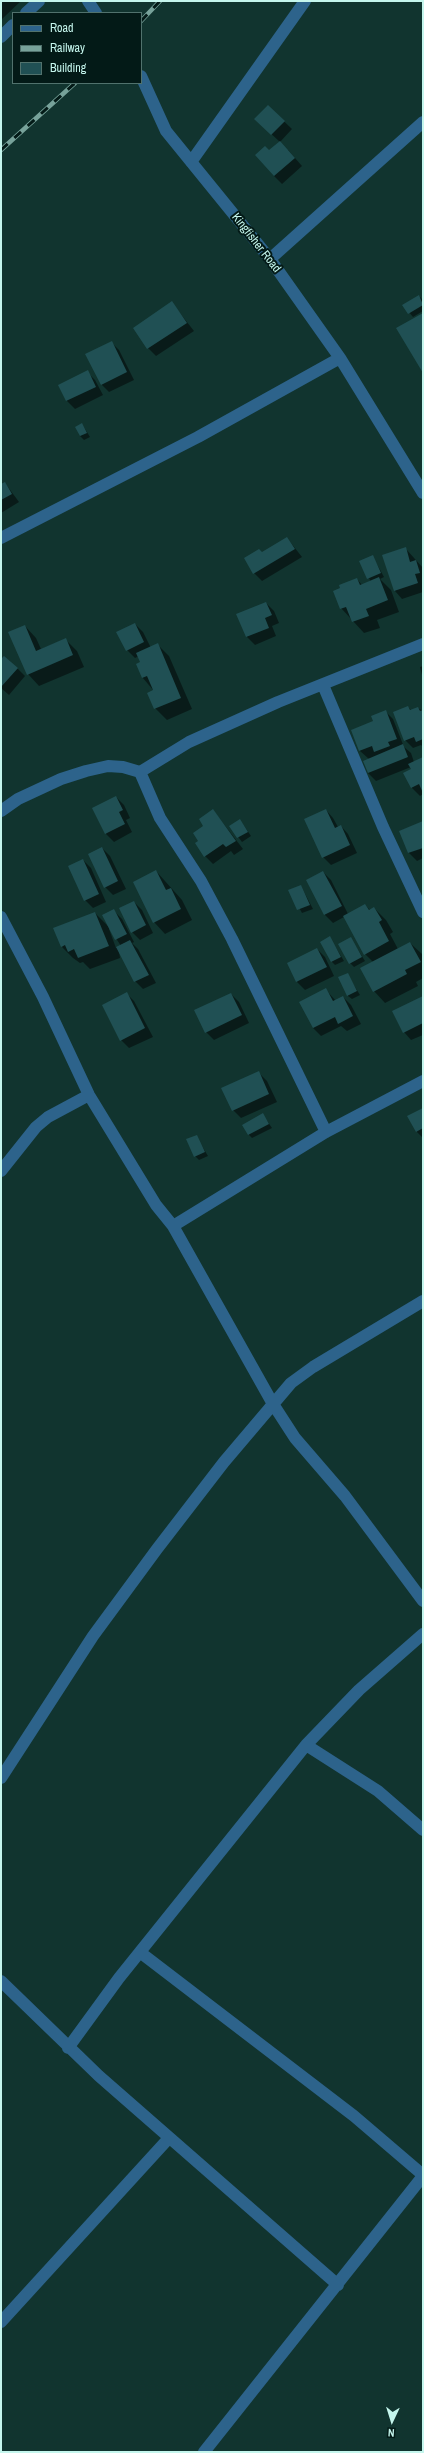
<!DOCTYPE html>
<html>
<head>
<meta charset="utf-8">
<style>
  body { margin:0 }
  #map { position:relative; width:424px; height:2453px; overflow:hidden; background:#11342f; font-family:"Archivo Narrow",sans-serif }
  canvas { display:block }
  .frame { position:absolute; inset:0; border:2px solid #c5f6ed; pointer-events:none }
  .legend { position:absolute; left:12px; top:12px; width:130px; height:72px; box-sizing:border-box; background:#031a17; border:1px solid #51726d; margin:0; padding:5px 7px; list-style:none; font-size:12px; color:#c5f6ed }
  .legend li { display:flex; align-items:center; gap:8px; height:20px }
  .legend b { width:20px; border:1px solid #51726d }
  .north { position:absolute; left:372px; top:2401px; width:40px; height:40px; -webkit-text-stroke:3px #031a17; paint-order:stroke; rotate:184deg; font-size:11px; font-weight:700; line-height:16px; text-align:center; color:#c5f6ed }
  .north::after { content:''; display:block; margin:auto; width:14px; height:18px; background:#c5f6ed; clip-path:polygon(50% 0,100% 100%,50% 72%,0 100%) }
</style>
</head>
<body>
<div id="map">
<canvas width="424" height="2453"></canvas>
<div class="frame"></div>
<ul class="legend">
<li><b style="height:5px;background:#2d638b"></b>Road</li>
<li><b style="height:5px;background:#77a29a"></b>Railway</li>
<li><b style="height:11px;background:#205054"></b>Building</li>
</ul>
<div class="north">N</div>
</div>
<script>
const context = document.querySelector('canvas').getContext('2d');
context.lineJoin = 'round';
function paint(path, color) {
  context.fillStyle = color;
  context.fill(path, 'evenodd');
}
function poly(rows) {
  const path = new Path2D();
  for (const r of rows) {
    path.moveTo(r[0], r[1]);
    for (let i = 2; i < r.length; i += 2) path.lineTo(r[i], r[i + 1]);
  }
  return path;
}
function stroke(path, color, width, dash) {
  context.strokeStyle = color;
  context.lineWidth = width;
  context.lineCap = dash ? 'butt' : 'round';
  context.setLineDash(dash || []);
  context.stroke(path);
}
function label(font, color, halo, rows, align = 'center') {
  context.font = font + ' "Archivo Narrow",sans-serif';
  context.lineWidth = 4;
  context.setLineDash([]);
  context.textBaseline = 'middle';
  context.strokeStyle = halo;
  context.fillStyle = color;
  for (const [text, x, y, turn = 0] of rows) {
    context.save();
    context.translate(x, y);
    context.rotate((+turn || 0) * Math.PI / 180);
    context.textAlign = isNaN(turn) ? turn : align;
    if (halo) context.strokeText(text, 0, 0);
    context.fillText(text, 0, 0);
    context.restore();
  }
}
const shadow = poly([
  [1,1,21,1,2,19],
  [268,106,292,129,280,142,255,119],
  [288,150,302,166,282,184,274,176,269,151],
  [419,296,423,300,423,311,413,317,403,305],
  [172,303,194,331,156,356,148,348],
  [111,342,119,350,134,380,109,392,101,384],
  [87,372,95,380,103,395,75,409,67,401,59,385],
  [82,424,90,437,84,440,80,436],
  [5,483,19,502,1,513,1,485],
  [287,538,302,557,262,581,254,573,263,553],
  [406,549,423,568,423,592,402,599,395,591],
  [373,557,384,577,380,579,391,590,399,612,377,620,380,628,364,633,341,608,357,579,362,585,371,582,361,562],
  [266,603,274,611,279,623,272,626,276,636,255,645,247,637,237,615],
  [135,624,143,632,151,648,158,645,169,656,192,709,167,720,155,708,154,691,142,677,142,663,139,656,135,658,127,650],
  [25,626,36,638,41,649,65,639,77,651,84,667,39,686,28,674],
  [1,661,17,668,25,676,9,695,1,688],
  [423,666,423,679,420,667],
  [408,707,412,711,418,708,423,711,423,747,421,745,413,748,405,740],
  [385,711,393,719,404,747,411,753,414,762,423,758,423,794,420,796,412,788,411,767,376,781,368,773,369,759,360,751,352,730,374,722],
  [116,797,124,805,130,818,126,820,132,832,114,842,106,834],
  [213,810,243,849,234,855,231,851,213,864,205,856,205,826],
  [326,810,333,818,338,827,341,826,348,834,357,853,331,865,323,857],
  [240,820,251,836,242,842,230,826],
  [423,822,423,858,417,861,409,853,400,831],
  [102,848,110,856,126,889,113,895,105,887],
  [83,860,91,868,106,902,93,908,85,900],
  [156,871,182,900,192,920,165,934,154,922],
  [323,872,331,880,348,914,365,905,370,910,374,908,386,920,393,932,390,934,398,949,410,943,422,954,423,978,416,982,418,986,385,1003,374,991,373,962,365,954,344,917,333,923,325,915,307,880],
  [301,886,313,909,302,913,290,891],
  [134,902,142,910,153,933,140,940,132,932],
  [114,911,122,919,134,942,132,943,138,949,156,983,143,989,135,981,119,951,120,958,90,969,83,962,80,963,73,958,62,947,95,913,108,926],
  [109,929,110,929,121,946,116,948],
  [330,938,344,961,335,965,331,961],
  [351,939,365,961,354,967,350,963],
  [317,949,325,957,334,976,305,990,297,982],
  [347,974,360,995,352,999,348,996],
  [326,990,336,1001,343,997,351,1005,361,1024,347,1031,341,1026,321,1036,313,1028],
  [126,993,134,1001,153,1037,129,1048,121,1040],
  [231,994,239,1002,249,1023,214,1040,206,1032],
  [423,997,423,1035,411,1040,404,1032],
  [259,1073,267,1081,277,1102,241,1118,233,1110],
  [423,1109,423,1138,416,1131],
  [263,1115,272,1128,252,1138,248,1134],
  [196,1136,208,1156,199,1160,195,1156]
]);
const building = poly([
  [268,105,285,121,271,135,254,119],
  [280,141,295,158,274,176,255,155,265,146,269,150],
  [419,295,423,305,408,314,402,305],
  [172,301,187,323,147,349,133,328],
  [423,313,423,373,396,328],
  [112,341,127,372,101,385,85,354],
  [88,370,96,387,66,401,58,385],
  [82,423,87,433,80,436,75,427],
  [5,482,12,494,1,500,1,484],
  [287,537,295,549,253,574,244,558,259,549,262,552],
  [406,547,410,562,416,560,420,573,415,574,418,583,394,591,382,555],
  [373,555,381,573,367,579,359,561],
  [379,577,388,600,366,609,369,616,352,622,346,607,340,609,333,591,340,588,339,585,357,578,360,585],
  [266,602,272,615,265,618,269,628,246,637,236,614],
  [135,623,144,642,126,651,116,632],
  [25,625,36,651,66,638,73,655,27,675,8,632],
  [158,643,181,698,154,709,147,693,153,690,147,676,142,678,136,664,140,662,136,653],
  [4,656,18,668,1,687,1,659],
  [408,706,410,710,418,707,420,711,423,710,423,739,416,742,414,737,404,741,393,712],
  [386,710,397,739,388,742,390,746,374,752,372,746,359,751,351,730,373,721,371,716],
  [403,744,408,757,368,773,363,761],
  [423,757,423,793,419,784,411,788,403,773,411,769,408,764],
  [116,796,123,810,119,812,125,824,105,834,92,808],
  [213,809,236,841,226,847,223,844,204,857,195,843,198,841,193,833,203,826,199,819],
  [326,809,335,828,341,825,350,845,322,858,304,819],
  [240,819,248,832,237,838,229,826],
  [423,821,423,848,408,853,399,831],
  [102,847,118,881,104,888,88,854],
  [83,859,99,894,84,901,68,866],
  [156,870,166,890,171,888,181,909,153,923,133,882],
  [323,871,342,906,324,915,306,880],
  [301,885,310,905,297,910,288,890],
  [134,901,146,925,131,933,119,908],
  [365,904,369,910,374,907,382,920,379,922,389,941,364,955,343,916],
  [114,909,127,934,115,940,102,915],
  [95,912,109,946,78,958,74,949,68,952,65,945,61,947,53,928],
  [330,936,341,957,331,962,320,942],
  [351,937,362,957,349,964,338,944],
  [130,940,149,975,134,982,116,947],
  [410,942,421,962,405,970,407,974,373,992,360,968],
  [317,948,327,967,296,982,287,963],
  [348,973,357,991,347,996,338,977],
  [326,988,333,1001,343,996,353,1016,338,1024,335,1017,313,1028,299,1002],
  [127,992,145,1028,120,1041,102,1005],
  [231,993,242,1015,205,1033,194,1010],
  [423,996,423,1023,403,1033,392,1011],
  [259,1071,269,1094,232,1111,221,1088],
  [423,1108,423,1128,416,1132,407,1116],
  [263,1113,269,1124,248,1135,242,1125],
  [197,1135,205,1152,194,1157,186,1139]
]);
const minor = poly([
  [88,1,96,13],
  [26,13,39,1],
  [1,37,13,25],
  [141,76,166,131,270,259,340,358,423,493],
  [191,162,305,1],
  [270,259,423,122],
  [1,538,198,437,340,358],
  [323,685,383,827,423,912],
  [1,811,18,799,61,779,86,771,108,766,123,767,140,772],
  [1,917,43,997,89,1095,156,1205,173,1226,273,1404,295,1438,345,1496,423,1601],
  [326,1132,232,939,201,881,160,818,140,772,189,742,278,702,423,644],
  [1,1171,36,1127,48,1117,89,1095],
  [173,1226,326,1132,423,1081],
  [306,1745,378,1791,423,1830],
  [1,1778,93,1636,157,1549,224,1462,291,1383,313,1367,423,1301],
  [141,1953,354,2116,423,2175],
  [1,1981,99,2076,338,2285],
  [68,2048,119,1978,306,1745,359,1690,423,1634],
  [1,2322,169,2138],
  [204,2452,423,2176]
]);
const rail = poly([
  [141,21,160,1],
  [1,150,75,83]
]);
const streetNames = [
  ["Kingfisher Road",256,243,52]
];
paint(shadow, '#0007');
paint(building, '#205054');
stroke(minor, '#2d638b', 12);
stroke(rail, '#77a29a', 4.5);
stroke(rail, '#031a17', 3, [9]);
label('12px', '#c5f6ed', '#031a17', streetNames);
</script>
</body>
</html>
